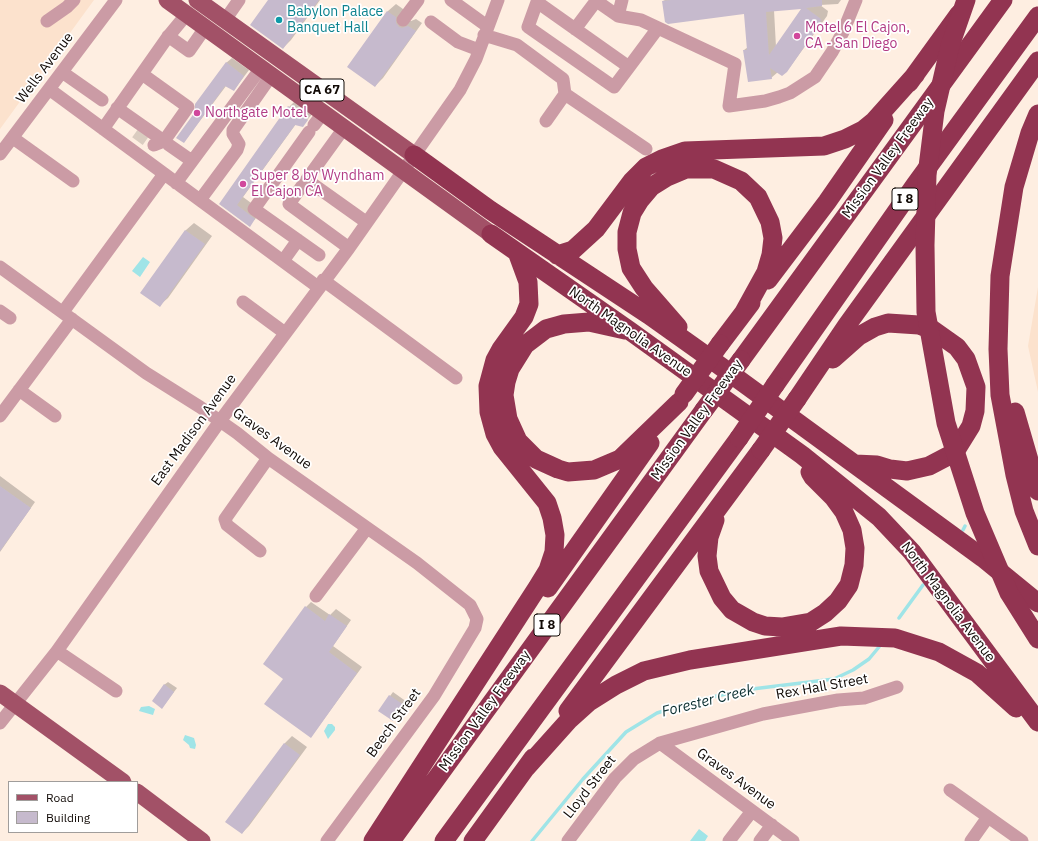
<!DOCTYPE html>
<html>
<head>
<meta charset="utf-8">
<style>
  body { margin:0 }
  #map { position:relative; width:1038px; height:841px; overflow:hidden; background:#feeee1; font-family:"IBM Plex Sans",sans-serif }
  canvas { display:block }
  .legend { position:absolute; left:8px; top:781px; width:130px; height:52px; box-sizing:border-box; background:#fff; border:1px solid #a09d9b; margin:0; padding:5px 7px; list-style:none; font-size:12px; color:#110a06 }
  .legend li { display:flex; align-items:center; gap:8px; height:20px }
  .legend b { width:20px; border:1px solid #a09d9b }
</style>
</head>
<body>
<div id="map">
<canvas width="1038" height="841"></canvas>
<ul class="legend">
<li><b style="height:5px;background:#a25167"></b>Road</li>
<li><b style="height:11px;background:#c6bacd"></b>Building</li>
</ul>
</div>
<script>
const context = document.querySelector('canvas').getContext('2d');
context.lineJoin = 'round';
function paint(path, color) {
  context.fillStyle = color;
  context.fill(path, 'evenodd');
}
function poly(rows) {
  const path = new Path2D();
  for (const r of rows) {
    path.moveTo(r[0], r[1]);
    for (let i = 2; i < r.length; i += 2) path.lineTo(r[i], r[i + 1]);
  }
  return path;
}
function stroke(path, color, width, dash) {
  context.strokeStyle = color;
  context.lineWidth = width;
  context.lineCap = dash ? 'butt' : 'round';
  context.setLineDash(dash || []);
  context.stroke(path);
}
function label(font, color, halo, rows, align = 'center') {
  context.font = font + ' "IBM Plex Sans",sans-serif';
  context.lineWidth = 3.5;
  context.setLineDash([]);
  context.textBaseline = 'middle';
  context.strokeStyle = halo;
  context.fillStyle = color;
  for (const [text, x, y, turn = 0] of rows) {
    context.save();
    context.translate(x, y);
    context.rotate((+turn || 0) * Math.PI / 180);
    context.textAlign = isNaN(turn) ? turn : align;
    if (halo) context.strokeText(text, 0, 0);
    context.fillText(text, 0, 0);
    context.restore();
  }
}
const built = poly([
  [0,0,94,0,0,129],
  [1038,287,1038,392,1028,346]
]);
const water = poly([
  [143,257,150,262,140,277,132,271],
  [149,706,155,709,153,715,139,711,141,707],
  [328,724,332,724,335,727,335,730,328,739,324,731],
  [185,735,194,738,196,745,195,749,190,748,189,745,183,740],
  [699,829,708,836,705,841,690,841]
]);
const shadow = poly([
  [270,0,320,0,291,40,283,48],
  [665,0,841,0,838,4,820,5,828,11,827,16,790,67,778,72,771,78,744,50,748,47,745,13,663,1],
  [803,7,776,47,774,10],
  [396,4,403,9,403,15,406,19,411,21,416,19,422,23,383,78,375,86,349,67,388,11],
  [232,58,249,70,234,90,226,86,184,142,196,112,226,63],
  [297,99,314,112,302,126,296,124,243,197,262,211,250,225,220,204,289,107],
  [194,223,212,236,168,298,160,305,142,292,186,230],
  [0,476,35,502,0,552],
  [311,602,330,615,336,609,351,620,333,646,362,667,311,737,284,678,306,607],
  [168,682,177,688,165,704,164,685],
  [393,692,407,702,396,716,390,696],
  [292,736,307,747,249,826,242,833,227,822,285,743]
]);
const stream = poly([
  [963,530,965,526],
  [899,618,923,585],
  [532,841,583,779,626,732,657,713,699,700,744,690,834,679,853,670,869,659,879,647]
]);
const building = poly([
  [268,0,319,0,283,49,250,25],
  [671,0,822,0,822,6,806,8,821,19,820,24,787,72,782,76,770,68,772,79,748,82,743,50,747,50,744,14,668,24,665,22,662,1],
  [801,9,769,55,769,56,766,12],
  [387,11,396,17,396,23,399,27,402,28,408,26,416,31,375,87,347,67],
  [226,62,244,76,234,91,225,86,184,143,176,138,195,112,195,104],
  [288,106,308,120,303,127,295,125,237,205,255,219,250,227,219,204],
  [185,230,205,244,160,307,140,293],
  [0,486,31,508,0,551],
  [305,606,325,621,329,614,347,626,329,652,357,673,311,738,264,704,283,679,263,664],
  [164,684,174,692,162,709,152,701],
  [389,695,404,705,393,721,378,711],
  [284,743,300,755,242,834,225,822]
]);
const minorTunnel = poly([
  [136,132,154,145]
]);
const minor = poly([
  [451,0,487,26],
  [595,0,618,16],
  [622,0,618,16,641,20,735,64,729,106,765,101,779,97,790,93,815,77,832,52,843,32,856,0],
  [225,20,239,0],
  [403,20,418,0],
  [47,21,67,7,74,0],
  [431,22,458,42,479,50],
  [575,29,596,1],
  [484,35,517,45,563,79,565,94,546,121],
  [168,36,189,51,205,28],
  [629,67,537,2,528,27,614,87,629,67,658,28],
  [62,72,102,100],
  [142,74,188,107,164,141,154,145],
  [49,89,318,287],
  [565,94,646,149],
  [117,108,164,141],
  [314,125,323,113],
  [344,128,289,204,349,248],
  [103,129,167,38,186,15],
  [309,132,254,209,319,255],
  [13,138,73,181],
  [169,145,192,161],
  [0,154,116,0],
  [307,180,366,222],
  [176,183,261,68],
  [200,200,237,150,239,144,233,134,233,130,271,76],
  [283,261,298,240],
  [0,267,146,373,200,407,237,433,268,458,417,563,470,605,477,619,475,628,434,696,327,841],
  [323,280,456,378],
  [243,302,285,333],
  [0,311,10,318],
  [63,312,164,174],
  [19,390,55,416],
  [0,416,72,319],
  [260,551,227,525,225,519,268,458],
  [316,596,367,528],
  [57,651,116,691],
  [0,723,57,651,220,421,349,248,460,90,476,59,498,0],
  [660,743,793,841],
  [950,790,1022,841],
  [568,841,615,778,634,759,660,743,763,714,838,700,864,698,897,687],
  [729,841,752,811],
  [760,841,772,825],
  [971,841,988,817]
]);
const major = poly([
  [167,0,491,234],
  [197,0,414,155],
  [0,693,123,782],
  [137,792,202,841]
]);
const highway = poly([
  [909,83,959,14],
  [1038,114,1030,133,1014,187,1000,276,998,349,1000,395,1015,475,1024,511,1038,546],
  [414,155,490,210,649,315,701,352,983,558,1038,603],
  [491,234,630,331,802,455,879,517,912,552,1038,722],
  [557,255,573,250,596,229,632,181,646,167,662,159,685,151,824,146,845,139,863,130,874,121,916,74],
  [768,280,827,202,884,120],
  [678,327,644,288,631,268,627,249,627,232,632,213,640,200,651,187,667,177,686,169,714,169,741,181,758,197,770,222,773,238,771,255,766,272,744,312],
  [625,330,589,322,564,324,546,329,525,345,510,369,506,382,504,395,508,419,518,441,536,459,558,469,568,472,594,470,620,459,679,402],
  [720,344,751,303],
  [833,359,859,336,875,327,888,323,919,325,933,330,957,347,966,359,976,387,975,411,971,426,958,447,950,455,929,466,907,471,890,469,877,465,855,464],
  [741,360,1003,0],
  [775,385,915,185,1038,16],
  [797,399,847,325,1038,61],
  [1015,412,1038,491],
  [715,520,709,537,707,556,709,571,722,598,732,610,753,622,765,626,782,627,811,622,825,613,838,601,849,585,854,565,855,548,852,530,844,512,833,497,813,477,810,472],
  [548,588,650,443],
  [568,711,761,450],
  [526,768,569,720,589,702,616,685,644,671,690,660,841,636,895,638,939,652,977,673,1016,708],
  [373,841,537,588,548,570,554,552,555,535,552,518,547,503,502,447,495,434,489,412,488,386,495,360,501,349,524,317,529,304,528,282,517,252],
  [391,841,704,410],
  [444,841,739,438],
  [473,841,533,758]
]);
const highwayBridge = poly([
  [966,0,950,46,935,111,927,175,925,245,926,312,946,423,975,513,1009,593,1038,639],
  [684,394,720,344],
  [704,410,741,360],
  [739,438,775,385],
  [761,450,797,399]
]);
const markers = [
  [279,20,4,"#0f9aa8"],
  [797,36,4,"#d1479c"],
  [197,113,4,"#d1479c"],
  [243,184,4,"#d1479c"]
];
const shields = [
  [322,90,44],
  [905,199,26],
  [547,625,26]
];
const shieldNames = [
  ["CA 67",322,90],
  ["I 8",905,199],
  ["I 8",547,625]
];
const cultureNames = [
  ["Babylon Palace",287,12],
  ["Banquet Hall",287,28]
];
const hotelNames = [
  ["Motel 6 El Cajon,",805,28],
  ["CA - San Diego",805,44],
  ["Northgate Motel",205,113],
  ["Super 8 by Wyndham",251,176],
  ["El Cajon CA",251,192]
];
const streetNames = [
  ["Wells Avenue",45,68,-53],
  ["Mission Valley Freeway",888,158,-54],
  ["North Magnolia Avenue",630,332,35],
  ["Mission Valley Freeway",697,420,-54],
  ["East Madison Avenue",194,430,-54],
  ["Graves Avenue",272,439,36],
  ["North Magnolia Avenue",948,602,53],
  ["Rex Hall Street",822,687,-10],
  ["Mission Valley Freeway",485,711,-54],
  ["Beech Street",394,723,-54],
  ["Graves Avenue",736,779,36],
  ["Lloyd Street",590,787,-52]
];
const waterNames = [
  ["Forester Creek",708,701,-14]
];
paint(built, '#fce2cd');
paint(water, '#9fe4e7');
paint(shadow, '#0003');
stroke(stream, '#9fe4e7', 3.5);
paint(building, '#c6bacd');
stroke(minorTunnel, '#daccc0', 13, [13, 6]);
stroke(minor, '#cb9ba5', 13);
stroke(major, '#a25167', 17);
stroke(highway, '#923451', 19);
stroke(highwayBridge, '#923451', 19);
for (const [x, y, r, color] of markers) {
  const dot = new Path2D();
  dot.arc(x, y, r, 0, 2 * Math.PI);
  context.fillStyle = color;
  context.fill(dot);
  stroke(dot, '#fff', 1.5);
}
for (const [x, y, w] of shields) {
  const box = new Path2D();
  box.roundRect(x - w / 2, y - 11, w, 22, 3);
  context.fillStyle = '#fff';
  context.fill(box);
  stroke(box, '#110a06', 1);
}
label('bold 13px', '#110a06', null, shieldNames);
label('14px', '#0d838f', '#fff', cultureNames, 'left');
label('14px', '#b23c85', '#fff', hotelNames, 'left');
label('14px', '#110a06', '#fff', streetNames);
label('italic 15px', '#0b2f31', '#fff', waterNames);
</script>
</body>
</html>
